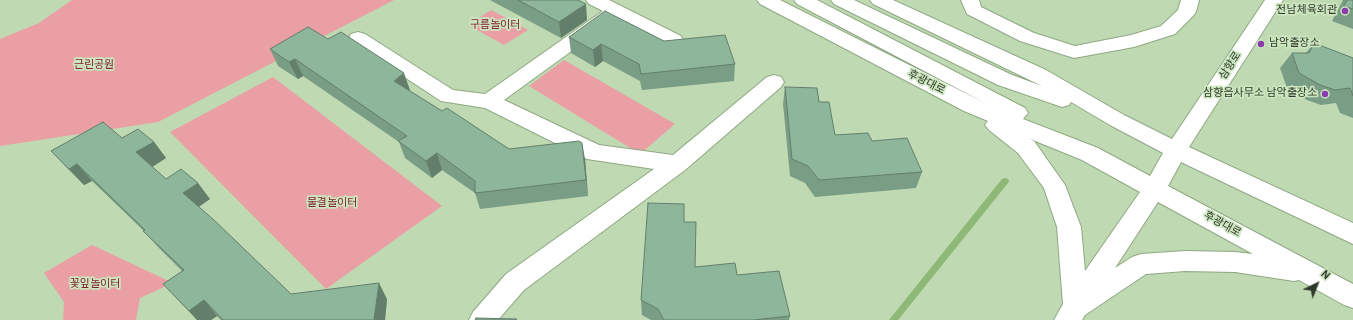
<!DOCTYPE html>
<html>
<head>
<meta charset="utf-8">
<style>
  body { margin:0 }
  #map { position:relative; width:1353px; height:320px; overflow:hidden; background:#bfd9b2; font-family:Overpass,sans-serif }
  canvas { display:block }
  .north { position:absolute; left:1297px; top:264px; width:40px; height:40px; -webkit-text-stroke:3px #cce6bf; paint-order:stroke; rotate:43deg; font-size:11px; font-weight:700; line-height:16px; text-align:center; color:#2f392a }
  .north::after { content:''; display:block; margin:auto; width:14px; height:18px; background:#2f392a; clip-path:polygon(50% 0,100% 100%,50% 72%,0 100%) }
</style>
</head>
<body>
<div id="map">
<canvas width="1353" height="320"></canvas>
<div class="north">N</div>
</div>
<script>
const context = document.querySelector('canvas').getContext('2d');
context.lineJoin = 'round';
function paint(path, color) {
  context.fillStyle = color;
  context.fill(path, 'evenodd');
}
function poly(rows) {
  const path = new Path2D();
  for (const r of rows) {
    path.moveTo(r[0], r[1]);
    for (let i = 2; i < r.length; i += 2) path.lineTo(r[i], r[i + 1]);
  }
  return path;
}
function stroke(path, color, width, dash) {
  context.strokeStyle = color;
  context.lineWidth = width;
  context.lineCap = dash ? 'butt' : 'round';
  context.setLineDash(dash || []);
  context.stroke(path);
}
function label(font, color, halo, rows, align = 'center') {
  context.font = font + ' Overpass,"Noto Sans KR",sans-serif';
  context.lineWidth = 3.5;
  context.setLineDash([]);
  context.textBaseline = 'middle';
  context.strokeStyle = halo;
  context.fillStyle = color;
  for (const [text, x, y, turn = 0] of rows) {
    context.save();
    context.translate(x, y);
    context.rotate((+turn || 0) * Math.PI / 180);
    context.textAlign = isNaN(turn) ? turn : align;
    if (halo) context.strokeText(text, 0, 0);
    context.fillText(text, 0, 0);
    context.restore();
  }
}
const green = poly([
  [72,0,394,0,158,122,0,146,0,39,39,23],
  [491,10,528,30,504,45,468,25],
  [564,60,675,124,640,154,529,86],
  [273,77,442,206,326,289,170,132],
  [92,245,173,283,140,298,136,320,63,320,64,302,44,273]
]);
const stream = poly([
  [1005,178,1008,179,1009,181,1008,183,898,320,889,320,1002,179,1005,178]
]);
const minor = poly([
  [586,0,609,0,681,36,683,40,681,44,674,46,667,44,617,18,504,100,599,145,673,155,767,77,774,75,781,77,784,82,781,87,685,170,524,290,498,320,469,320,473,312,506,274,654,169,587,159,485,108,441,101,351,42,349,38,351,34,358,32,365,34,453,90,485,94,603,11,589,4,586,0],
  [757,0,780,0,987,104,797,4,794,0,817,0,1025,108,1028,113,1023,119,1098,148,1150,176,1163,153,1110,125,1071,102,1069,105,1062,107,998,85,834,4,831,0,854,0,1012,75,1042,86,873,4,870,0,893,0,1046,70,1124,115,1172,139,1265,0,1283,0,1189,147,1353,223,1353,244,1181,162,1168,186,1353,284,1353,308,1344,305,1299,280,1294,281,1235,272,1185,271,1146,274,1085,315,1082,320,1054,320,1063,304,1057,227,1044,188,1018,153,989,130,985,125,988,121,964,111,760,4,757,0],
  [1028,138,1082,160,1140,192,1085,271,1081,227,1065,185,1034,141,1028,138],
  [1158,202,1253,254,1235,252,1185,251,1141,254,1132,257,1115,268,1158,202],
  [961,0,979,0,981,7,1034,33,1075,46,1131,35,1161,26,1178,10,1181,0,1199,0,1196,12,1193,16,1175,34,1134,47,1074,58,1020,41,967,14,961,0]
]);
const wall = poly([
  [490,0,578,0,587,20,561,38],
  [1343,0,1353,0,1353,29,1332,21],
  [569,37,664,41,735,64,734,81,642,90,640,81,603,61,595,67,571,53],
  [1314,43,1353,58,1353,118,1340,113,1336,103,1321,105,1307,100,1287,88,1280,68,1292,53,1306,53],
  [270,49,410,90,410,91,442,111,509,149,585,159,588,196,480,209,475,193,442,170,432,178,405,158,399,142,303,76,298,79,278,66],
  [785,87,819,102,835,135,872,141,922,172,916,188,815,197,805,183,790,176,783,104],
  [122,138,154,142,166,158,152,167,166,179,210,199,199,207,291,294,387,299,385,320,221,320,217,316,211,320,197,320,163,284,182,271,158,247,144,231,92,181,84,185,67,168,51,151],
  [684,222,695,267,737,275,790,316,789,320,651,320,642,315,641,300]
]);
const shadedWall = poly([
  [586,4,587,20,561,38,559,22],
  [601,44,603,61,595,67,593,50],
  [295,59,303,76,298,79,289,62],
  [404,73,410,90,400,97,394,81],
  [154,142,166,158,149,169,136,152],
  [582,143,585,159,588,196,586,180],
  [437,153,442,170,432,178,426,161],
  [77,164,92,181,84,185,69,169],
  [198,183,210,199,195,209,183,193],
  [379,283,387,299,385,320,374,320],
  [204,300,217,316,211,320,197,320,189,311]
]);
const building = poly([
  [518,0,578,0,586,4,559,22,518,0],
  [1347,0,1353,0,1353,9,1344,6,1347,0],
  [605,11,664,41,725,35,735,64,641,74,639,64,601,44,593,50,569,37,605,11],
  [308,27,328,39,341,32,404,73,394,81,442,111,447,108,509,149,579,141,582,143,586,180,475,193,475,181,437,153,426,161,398,141,407,136,295,59,289,62,270,49,308,27],
  [1314,43,1353,58,1353,96,1350,88,1335,90,1320,85,1299,73,1292,53,1309,53,1314,43],
  [785,87,817,88,819,102,829,102,835,135,868,133,872,141,907,138,922,172,819,180,808,166,792,159,785,87],
  [103,122,122,138,138,129,154,142,136,152,166,179,181,169,198,183,183,193,214,220,291,294,379,283,374,320,223,320,204,300,189,311,163,284,184,270,143,231,145,230,77,164,69,169,51,151,103,122],
  [648,203,684,204,684,222,696,222,695,267,735,263,737,275,779,271,790,316,753,320,664,320,658,309,641,300,648,203],
  [476,318,517,319,516,320,475,320,476,318]
]);
const markers = [
  [1345,11,4,"#8c3bab"],
  [1261,44,4,"#8c3bab"],
  [1325,94,4,"#8c3bab"]
];
const poiNames = [
  ["전남체육회관",1337,11],
  ["남악출장소",1269,44,"left"],
  ["삼향읍사무소 남악출장소",1317,94]
];
const parkNames = [
  ["구름놀이터",495,26],
  ["근린공원",94,66],
  ["물결놀이터",332,204],
  ["꽃잎놀이터",95,285]
];
const streetNames = [
  ["삼향로",1231,66,-57],
  ["후광대로",926,83,27],
  ["후광대로",1222,225,29]
];
paint(green, '#e99fa4');
paint(stream, '#8db876');
stroke(minor, '#8fa883', 2);
paint(minor, '#fff');
paint(wall, '#799d85');
paint(shadedWall, '#637f6c');
paint(building, '#8db69b');
stroke(building, '#637f6c', 1);
for (const [x, y, r, color] of markers) {
  const dot = new Path2D();
  dot.arc(x, y, r, 0, 2 * Math.PI);
  context.fillStyle = color;
  context.fill(dot);
  stroke(dot, '#cce6bf', 1.5);
}
label('11px', '#2f392a', '#cce6bf', poiNames, 'right');
label('11px', '#842132', '#cce6bf', parkNames);
label('11px', '#2f392a', '#cce6bf', streetNames);
</script>
</body>
</html>
